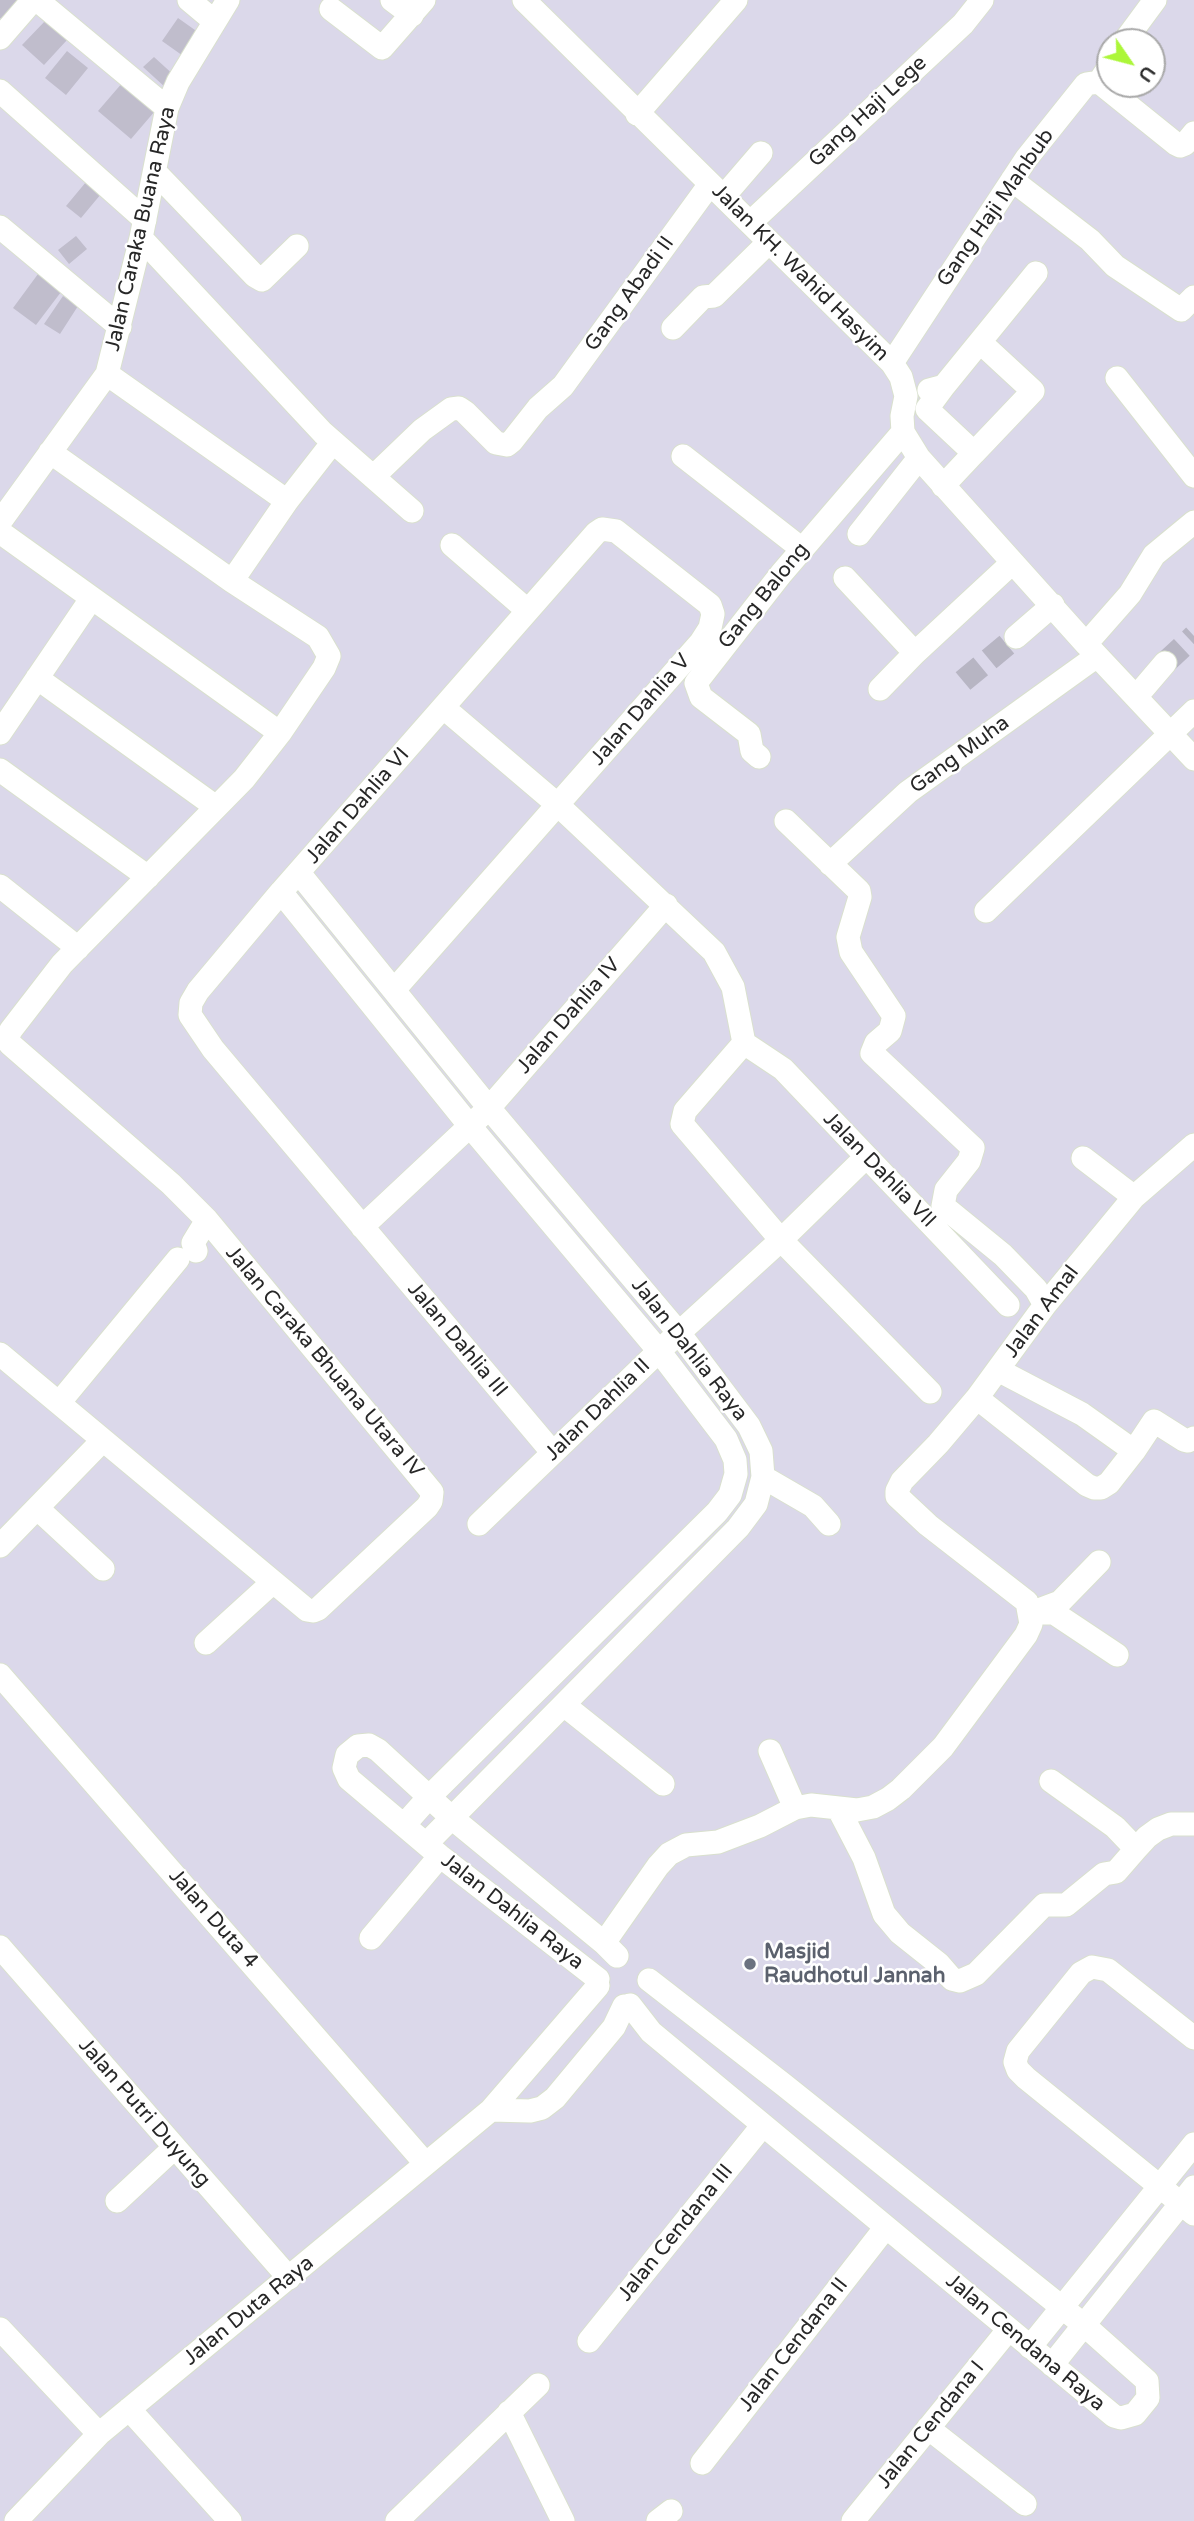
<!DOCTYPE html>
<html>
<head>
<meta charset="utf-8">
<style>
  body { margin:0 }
  #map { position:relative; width:1194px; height:2521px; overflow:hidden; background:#dbd8ea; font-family:"Varela Round",sans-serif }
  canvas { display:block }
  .north { position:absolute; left:1096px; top:28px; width:70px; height:70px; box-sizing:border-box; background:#fff; border:2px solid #a9a9a9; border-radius:50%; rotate:125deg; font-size:19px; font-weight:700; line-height:28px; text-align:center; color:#272727 }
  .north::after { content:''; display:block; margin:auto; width:24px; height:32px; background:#acf639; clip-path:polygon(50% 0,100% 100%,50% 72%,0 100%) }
</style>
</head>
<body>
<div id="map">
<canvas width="1194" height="2521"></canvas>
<div class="north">U</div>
</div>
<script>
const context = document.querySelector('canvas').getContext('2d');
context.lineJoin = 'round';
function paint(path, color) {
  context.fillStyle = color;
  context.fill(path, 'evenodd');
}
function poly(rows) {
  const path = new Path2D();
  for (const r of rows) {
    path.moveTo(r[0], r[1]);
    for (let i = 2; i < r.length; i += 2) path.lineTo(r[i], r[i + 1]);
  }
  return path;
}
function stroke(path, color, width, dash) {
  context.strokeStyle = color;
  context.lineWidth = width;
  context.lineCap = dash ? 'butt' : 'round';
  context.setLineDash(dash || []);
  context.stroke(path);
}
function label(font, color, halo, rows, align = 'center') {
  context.font = font + ' "Varela Round",sans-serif';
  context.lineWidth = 5;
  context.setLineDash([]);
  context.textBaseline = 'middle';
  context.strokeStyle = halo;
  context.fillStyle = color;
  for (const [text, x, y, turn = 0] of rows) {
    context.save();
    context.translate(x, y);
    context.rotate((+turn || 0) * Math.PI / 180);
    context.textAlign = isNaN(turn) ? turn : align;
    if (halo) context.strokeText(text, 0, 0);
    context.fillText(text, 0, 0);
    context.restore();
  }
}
const building = poly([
  [0,0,22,0,4,21,0,18],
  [178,18,202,35,186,58,162,41],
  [46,20,67,40,44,65,22,45],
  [67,51,88,68,66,95,45,78],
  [154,57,176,77,166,88,143,67],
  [123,82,155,111,131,139,98,111],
  [86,182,101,194,81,218,66,206],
  [76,236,87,249,69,264,58,250],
  [38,274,61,292,36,325,13,308],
  [63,296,78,306,60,334,44,324]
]);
const minorTunnel = poly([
  [1165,663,1194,636],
  [963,681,1016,637]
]);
const minor = poly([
  [37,0,167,108],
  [189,0,214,21],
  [392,0,412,15],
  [524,0,892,363,901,377,906,396,902,416,903,432,919,458,1086,644,1194,759],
  [331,9,382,48,424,0],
  [0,38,33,0],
  [1124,42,1155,0],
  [1099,82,1176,144,1180,146,1185,144,1194,133],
  [0,91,145,220],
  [637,114,736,0],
  [155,172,255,276,262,280,297,246],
  [1012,180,1090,240,1115,266,1181,310,1194,297],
  [724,196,761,153],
  [751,222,963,24,982,0],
  [0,227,120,327],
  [141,238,323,433,412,511],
  [673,328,703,297,714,296,769,242],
  [892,363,1026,159,1086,84,1099,82,1110,66],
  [107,374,287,501],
  [1117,378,1194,476],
  [944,386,927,409,974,453,1033,391,980,342],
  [929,390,944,386,1036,273],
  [683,456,802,549],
  [373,477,422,430,451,409,459,408,465,412,496,443,507,445,512,441,538,408,563,386,710,184],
  [943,486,974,453],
  [0,522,107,374,141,238,167,108,178,82,228,0],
  [0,532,280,733],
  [859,534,919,458],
  [452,545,527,610],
  [845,578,915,653],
  [232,581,287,501,333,442],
  [1016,637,1053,605],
  [1086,644,1130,594,1154,555,1194,522],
  [37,678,216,807],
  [880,689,915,653,1012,563],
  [1136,697,1165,663],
  [444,708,558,805,714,952,733,987,744,1043,685,1111,682,1124,781,1240,930,1392],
  [0,733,91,599],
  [759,757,752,751,749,734,701,697,696,683,781,574,903,432],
  [0,770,148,877],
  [786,821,859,891,860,897,848,937,851,952,894,1016,890,1031,876,1043,872,1053,973,1148,969,1161,946,1190,943,1206,1003,1255,1036,1289,1045,1305],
  [830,864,908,792,1097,656],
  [299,873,489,1108,679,1333,749,1426,761,1451,763,1477,756,1504,738,1528,426,1844],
  [0,886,78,948],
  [281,892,469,1125,659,1351,726,1439,735,1460,736,1474,730,1495,717,1512,429,1797,404,1825],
  [986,911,1194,711],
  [394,990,701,642,710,628,713,614,710,605,616,531,602,529,596,533,281,892,198,991,191,1003,190,1015,213,1049,553,1453],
  [744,1043,783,1069,1008,1305],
  [1083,1158,1134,1197],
  [362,1227,489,1108,666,905],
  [196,1251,193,1243,207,1220],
  [0,1354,307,1610,313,1611,318,1609,427,1507,431,1501,432,1492,207,1220,171,1184,10,1044,8,1036,11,1030,62,964,244,779,280,733,324,668,329,656,318,637,232,581,50,452],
  [998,1370,1082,1414,1134,1451,1154,1421,1184,1440,1188,1441,1194,1438],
  [977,1398,1087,1485,1094,1488,1101,1488,1109,1483,1134,1451],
  [59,1403,178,1259],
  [763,1477,813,1506,829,1524],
  [37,1508,103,1569],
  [479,1524,659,1351,781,1240,865,1158],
  [0,1546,103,1440],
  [1036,1611,1060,1602,1099,1562],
  [1030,1613,1054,1613,1117,1655],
  [206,1643,273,1582],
  [0,1675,425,2163],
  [564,1705,663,1784],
  [770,1751,795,1808],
  [1051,1781,1115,1827,1136,1849,1147,1837,1158,1829,1171,1824,1194,1824],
  [838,1808,864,1858,884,1914,900,1933,939,1964,952,1979,960,1981,976,1974,1044,1905,1066,1905,1104,1874,1116,1872,1136,1849],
  [371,1938,440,1856],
  [604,1943,658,1866,669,1854,686,1845,718,1842,760,1826,795,1808,811,1805,857,1810,873,1807,888,1799,901,1789,943,1747,1026,1635,1031,1624,1027,1602,928,1525,897,1496,897,1491,902,1481,938,1444,977,1398,1045,1305,1134,1197,1194,1145],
  [0,1947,289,2278],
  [598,1979,440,1856,349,1779,344,1768,347,1755,358,1746,369,1745,378,1750,452,1818,604,1943,617,1956],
  [630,2005,651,2032,1114,2416,1121,2418,1135,2414,1148,2398,1147,2381,1084,2325,784,2085,649,1980],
  [1194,2038,1108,1970,1092,1967,1081,1973,1018,2051,1015,2062,1018,2070,1026,2078,1194,2214],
  [491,2110,530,2111,542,2108,555,2098,614,2027,624,2006],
  [117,2201,174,2148],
  [0,2329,99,2434],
  [589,2341,763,2125],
  [1030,2347,1194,2144],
  [1052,2365,1194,2187],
  [129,2409,230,2521],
  [509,2412,563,2521],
  [928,2428,1025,2504],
  [702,2463,886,2227],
  [16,2521,99,2434,491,2110,598,1986],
  [397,2521,538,2385],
  [658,2521,671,2511],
  [853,2521,1009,2329]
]);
const markers = [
  [750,1964,7,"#6b7280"]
];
const streetNames = [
  ["Gang Haji Lege",868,112,-43],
  ["Gang Haji Mahbub",996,208,-55],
  ["Jalan Caraka Buana Raya",141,229,-77],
  ["Jalan KH. Wahid Hasyim",800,273,45],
  ["Gang Abadi II",630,294,-54],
  ["Gang Balong",764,596,-51],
  ["Jalan Dahlia V",641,710,-49],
  ["Gang Muha",960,755,-36],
  ["Jalan Dahlia VI",358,806,-49],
  ["Jalan Dahlia IV",569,1016,-49],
  ["Jalan Dahlia VII",879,1170,46],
  ["Jalan Amal",1042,1312,-53],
  ["Jalan Dahlia III",457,1340,50],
  ["Jalan Dahlia Raya",689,1350,52],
  ["Jalan Caraka Bhuana Utara IV",324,1362,50],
  ["Jalan Dahlia II",598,1410,-44],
  ["Jalan Dahlia Raya",512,1912,38],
  ["Jalan Duta 4",213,1919,49],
  ["Jalan Putri Duyung",144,2113,49],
  ["Jalan Cendana III",676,2233,-51],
  ["Jalan Duta Raya",249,2311,-39],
  ["Jalan Cendana Raya",1025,2343,40],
  ["Jalan Cendana II",794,2345,-52],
  ["Jalan Cendana I",931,2425,-51]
];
const worshipNames = [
  ["Masjid",764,1952],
  ["Raudhotul Jannah",764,1976]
];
paint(building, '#c0bdcc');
stroke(minorTunnel, '#b7b5c3', 23, [23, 11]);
stroke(minor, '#d9e0ce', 25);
stroke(minor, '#fff', 23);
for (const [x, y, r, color] of markers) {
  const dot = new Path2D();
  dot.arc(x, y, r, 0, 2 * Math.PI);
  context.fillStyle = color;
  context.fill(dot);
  stroke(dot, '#fff', 2.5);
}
label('21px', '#272727', '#fff', streetNames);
label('bold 21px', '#5b616d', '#fff', worshipNames, 'left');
</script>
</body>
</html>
